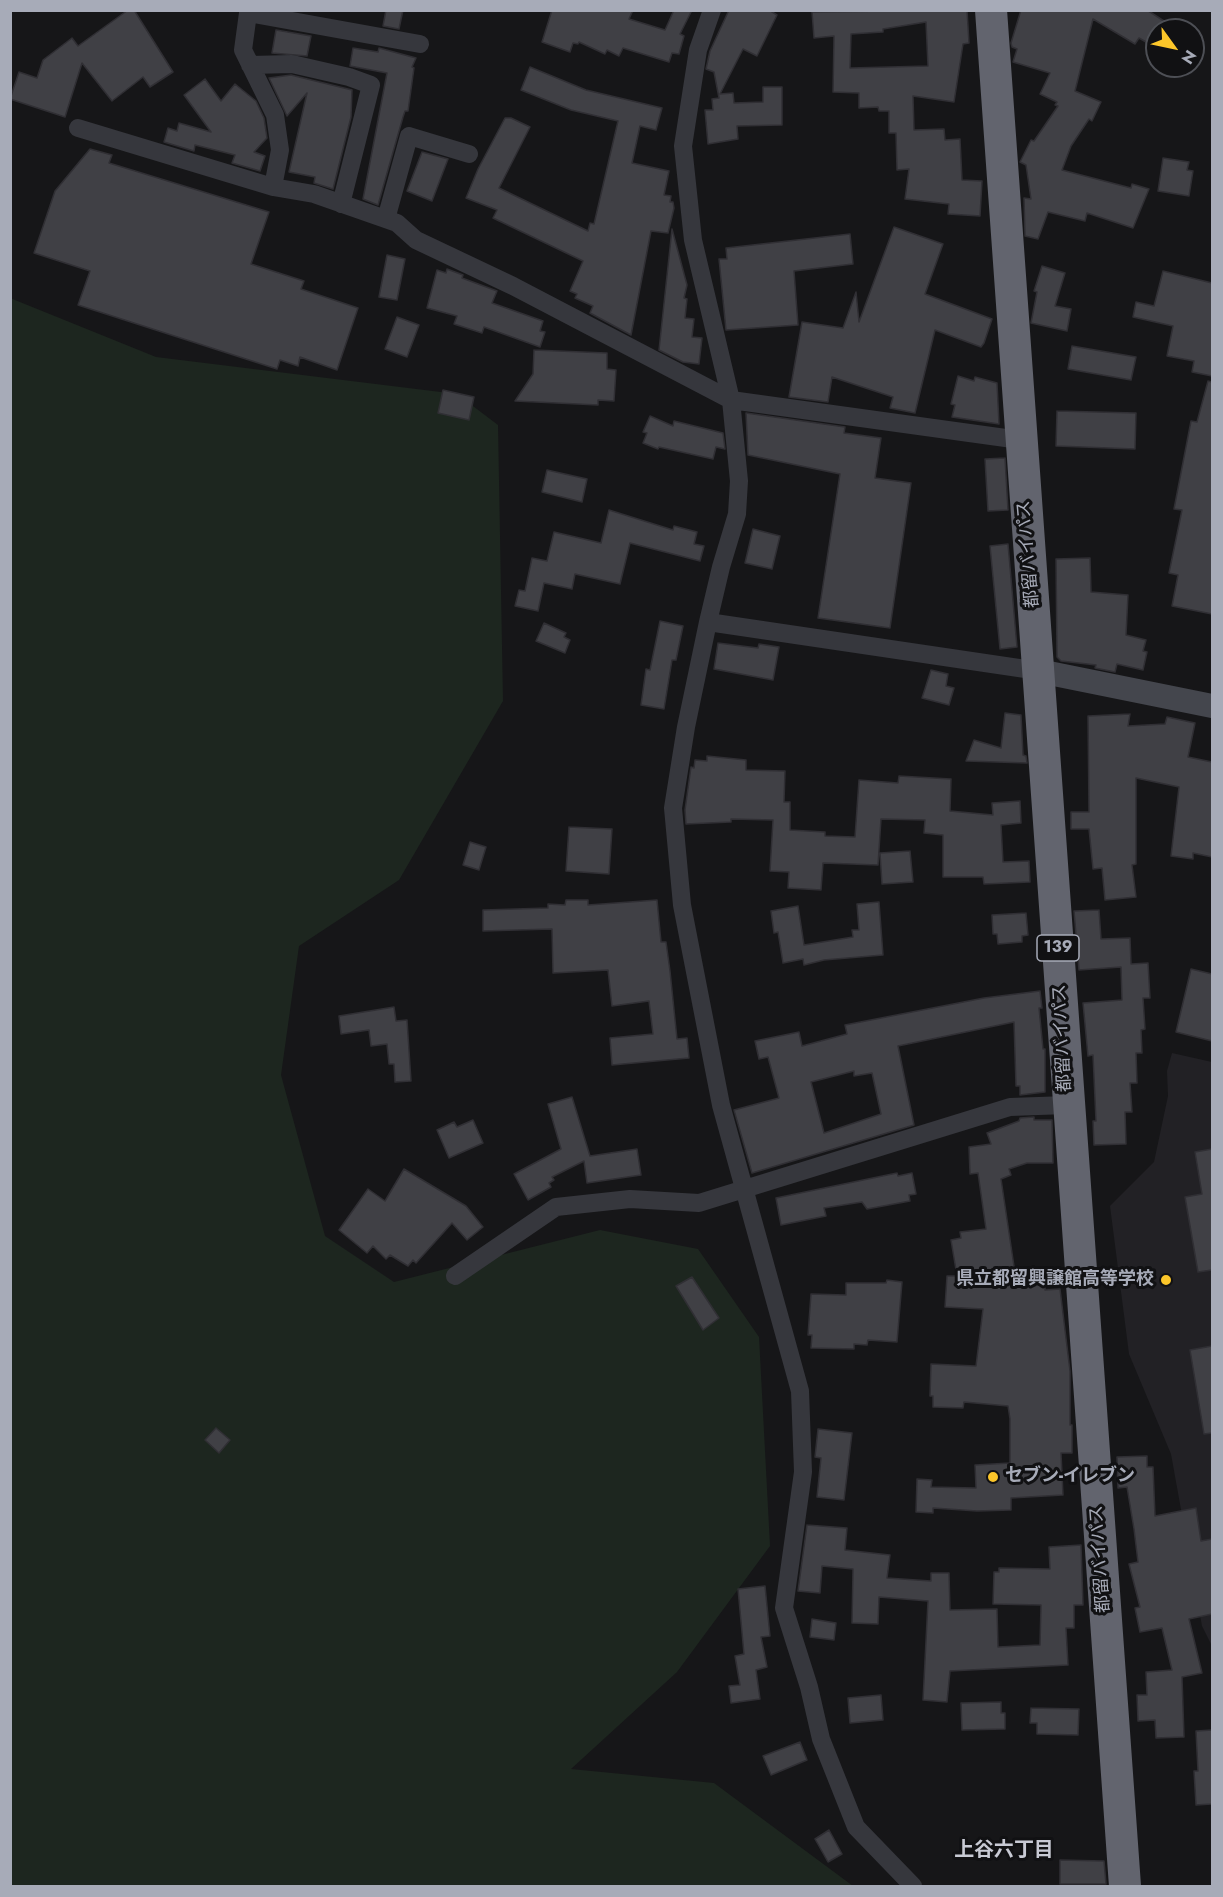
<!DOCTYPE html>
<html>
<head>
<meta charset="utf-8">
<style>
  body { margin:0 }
  #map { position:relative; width:1223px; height:1897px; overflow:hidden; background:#161618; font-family:Jost,sans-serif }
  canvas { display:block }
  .frame { position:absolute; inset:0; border:12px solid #a7abb8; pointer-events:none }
  .north { position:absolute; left:1145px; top:18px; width:60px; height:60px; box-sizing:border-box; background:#111113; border:2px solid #4d4f55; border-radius:50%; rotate:123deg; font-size:16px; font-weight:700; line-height:24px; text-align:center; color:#a7abb8 }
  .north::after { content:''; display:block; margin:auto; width:21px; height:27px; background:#fcc62a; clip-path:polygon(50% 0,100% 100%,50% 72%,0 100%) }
</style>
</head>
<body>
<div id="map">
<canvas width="1223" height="1897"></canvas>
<div class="frame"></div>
<div class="north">N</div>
</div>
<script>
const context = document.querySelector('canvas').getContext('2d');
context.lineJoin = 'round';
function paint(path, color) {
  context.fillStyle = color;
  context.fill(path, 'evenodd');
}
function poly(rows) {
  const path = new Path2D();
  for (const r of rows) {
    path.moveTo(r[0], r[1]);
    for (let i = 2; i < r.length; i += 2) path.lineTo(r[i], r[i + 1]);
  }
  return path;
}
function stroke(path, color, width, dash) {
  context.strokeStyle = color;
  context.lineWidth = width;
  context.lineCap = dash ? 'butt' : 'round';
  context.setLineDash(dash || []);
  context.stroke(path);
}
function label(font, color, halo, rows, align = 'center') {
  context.font = font + ' Jost,"Noto Sans JP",sans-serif';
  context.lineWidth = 6;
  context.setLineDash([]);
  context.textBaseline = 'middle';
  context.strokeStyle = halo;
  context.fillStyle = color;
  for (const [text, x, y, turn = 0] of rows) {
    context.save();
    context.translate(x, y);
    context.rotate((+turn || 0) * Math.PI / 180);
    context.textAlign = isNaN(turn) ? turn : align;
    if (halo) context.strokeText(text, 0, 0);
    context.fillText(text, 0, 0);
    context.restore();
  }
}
const built = poly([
  [1172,1053,1212,1062,1212,1646,1202,1626,1171,1454,1129,1354,1110,1206,1154,1162,1168,1096,1167,1071]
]);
const green = poly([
  [10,298,156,357,457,394,498,425,503,701,399,880,299,946,281,1075,325,1236,394,1282,600,1230,698,1249,759,1337,770,1546,677,1672,571,1769,714,1783,853,1886,11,1886]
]);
const building = poly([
  [128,10,134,10,173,72,150,87,143,77,112,101,82,63,65,117,10,99,19,72,37,78,43,60,72,38,78,46,128,10],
  [386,10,403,10,399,29,383,26,386,10],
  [552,10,633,10,629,19,665,30,674,10,692,10,680,34,684,36,679,54,672,53,669,62,623,48,619,56,607,50,605,54,579,42,578,44,573,43,570,52,542,42,552,10],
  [729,10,769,10,777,15,757,56,743,49,720,94,733,93,734,103,763,102,763,87,782,87,782,125,737,126,738,139,708,144,705,110,713,110,712,99,719,98,714,72,706,69,710,51,729,10],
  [967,10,969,43,963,44,954,102,913,96,914,130,944,129,945,140,960,139,962,180,982,181,980,216,948,214,949,204,905,199,909,169,897,170,896,133,889,133,889,111,879,111,878,107,859,108,859,93,833,92,834,36,814,38,812,12,967,10],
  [926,22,928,66,850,68,851,34,883,32,883,29,926,22],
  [1021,10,1147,10,1167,23,1163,30,1157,30,1157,39,1153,46,1139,38,1135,44,1093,19,1075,91,1101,102,1092,121,1089,119,1071,146,1062,170,1131,188,1132,184,1149,189,1133,228,1087,213,1085,221,1048,212,1038,239,1025,236,1024,198,1031,199,1026,165,1020,162,1031,140,1034,141,1058,106,1055,105,1057,102,1040,94,1050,73,1013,62,1017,49,1012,47,1011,43,1021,10],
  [276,30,311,36,307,56,272,53,276,30],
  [353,48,378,52,379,48,416,58,412,67,414,68,408,111,405,111,403,117,378,205,363,199,387,73,350,66,353,48],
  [530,67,586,90,662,108,656,130,640,126,632,163,669,171,664,195,671,196,670,202,673,202,674,208,668,233,651,231,631,335,590,313,593,306,575,298,577,294,570,291,583,261,493,218,497,210,466,198,478,169,505,118,511,118,530,127,499,188,588,231,590,223,594,224,618,121,571,110,521,90,530,67],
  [291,75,352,90,351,117,333,189,314,183,315,177,289,172,307,93,287,116,269,78,291,75],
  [205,79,221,101,235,84,256,101,264,118,267,138,254,152,265,156,260,171,232,163,235,155,195,145,194,151,164,142,168,128,177,131,179,123,211,132,184,95,205,79],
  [90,149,112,155,109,163,269,212,251,264,304,281,301,289,358,308,337,370,300,357,298,366,280,360,277,369,78,305,90,271,34,253,55,191,90,149],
  [422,152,448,159,432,201,407,191,422,152],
  [1163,158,1189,162,1187,170,1193,171,1189,196,1158,191,1163,158],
  [894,227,943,244,925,294,992,319,984,343,981,347,935,330,915,413,890,408,893,397,832,377,828,402,789,397,802,322,843,328,856,292,859,322,894,227],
  [672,229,687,285,684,298,687,299,685,318,694,319,692,337,702,338,699,364,683,362,659,350,672,229],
  [850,234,853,264,794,271,798,325,726,330,719,259,727,259,726,248,850,234],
  [387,255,405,259,397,300,379,297,387,255],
  [1042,266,1065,273,1055,306,1071,309,1067,331,1031,323,1037,292,1034,291,1042,266],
  [447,269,463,275,462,278,497,291,492,303,543,321,540,331,545,332,540,347,484,327,482,333,454,324,457,316,427,308,437,270,446,273,447,269],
  [1163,271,1212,283,1212,376,1192,372,1194,361,1167,356,1173,326,1133,317,1136,302,1154,306,1163,271],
  [397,317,419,325,407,357,385,349,397,317],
  [1072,346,1136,357,1131,380,1068,369,1072,346],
  [534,350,607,353,607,369,616,370,614,401,598,400,598,405,515,401,533,374,534,350],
  [958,376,974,381,975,377,997,383,999,424,952,417,955,405,951,404,958,376],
  [1208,381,1212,382,1212,614,1172,606,1178,575,1169,573,1182,510,1174,509,1191,421,1197,422,1208,381],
  [443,390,474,397,469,420,438,413,443,390],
  [1057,411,1136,413,1135,449,1056,446,1057,411],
  [746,413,845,427,844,433,881,438,875,478,911,483,890,628,818,618,840,474,748,455,746,413],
  [650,416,673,426,674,421,723,433,725,449,716,447,713,459,659,447,658,449,643,443,647,433,643,432,650,416],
  [1005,458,1008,510,988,511,985,459,1005,458],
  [547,470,587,479,582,502,542,492,547,470],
  [609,510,673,530,674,526,697,532,694,544,704,546,700,561,630,543,620,584,575,574,572,589,544,583,538,611,515,606,519,590,525,591,532,558,547,561,554,532,601,543,609,510],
  [753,529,780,536,772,569,745,563,753,529],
  [1008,544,1017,647,1000,649,990,546,1008,544],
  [1090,558,1091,592,1128,595,1126,635,1146,640,1143,651,1147,652,1143,670,1117,664,1115,672,1095,668,1096,665,1061,661,1057,657,1056,559,1090,558],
  [660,621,683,626,676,660,672,660,664,709,641,705,646,669,650,670,660,621],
  [544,623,566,633,564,637,570,640,565,653,536,641,544,623],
  [718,643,758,648,759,644,779,647,773,680,714,669,718,643],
  [931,670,948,674,946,686,954,688,949,705,922,698,931,670],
  [1005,713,1021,715,1023,755,1026,756,1027,763,966,761,974,740,1001,748,1005,713],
  [1130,714,1128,726,1165,724,1167,717,1195,723,1188,757,1212,762,1212,857,1193,853,1193,859,1171,856,1179,787,1136,778,1136,864,1132,865,1136,897,1105,900,1102,868,1093,869,1089,829,1071,829,1071,812,1089,812,1088,716,1130,714],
  [707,756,746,760,746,770,785,771,784,802,790,802,790,830,825,832,825,836,855,837,859,780,898,783,899,776,951,779,950,811,993,815,992,803,1020,801,1021,823,1001,825,1003,862,1029,861,1030,882,984,884,983,877,943,877,943,835,924,833,925,820,881,819,878,865,823,863,821,890,788,888,789,872,770,871,773,820,731,819,731,822,686,824,685,810,691,767,694,768,695,760,707,761,707,756],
  [569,827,612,829,609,874,566,871,569,827],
  [470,842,486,847,479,870,463,865,470,842],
  [910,851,913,882,882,884,880,853,910,851],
  [566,900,588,900,588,905,657,900,661,942,666,942,670,971,677,1039,687,1038,689,1058,612,1065,610,1038,653,1034,649,1001,612,1006,608,970,553,973,552,929,483,931,483,910,548,908,548,904,565,905,566,900],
  [879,902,883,955,824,960,804,965,803,959,783,963,778,932,774,933,771,911,798,906,804,945,853,937,852,930,859,930,857,904,879,902],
  [1099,910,1101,939,1130,938,1131,964,1148,963,1150,998,1143,998,1145,1029,1141,1030,1142,1053,1136,1053,1137,1083,1130,1083,1132,1112,1125,1112,1126,1144,1094,1145,1093,1121,1096,1121,1093,1055,1088,1056,1083,1003,1122,1000,1121,967,1079,970,1074,911,1099,910],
  [1026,913,1028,935,1022,936,1022,942,998,944,997,934,993,934,992,915,1026,913],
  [1191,969,1212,974,1212,1041,1176,1032,1191,969],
  [1040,991,1042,1008,1039,1008,1043,1049,1045,1049,1045,1092,1020,1095,1020,1086,1016,1086,1014,1022,898,1046,914,1125,752,1173,734,1110,779,1098,768,1057,759,1059,755,1041,799,1032,802,1046,847,1034,845,1025,984,998,1040,991],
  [854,1071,854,1076,872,1073,881,1114,824,1133,811,1082,854,1071],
  [394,1007,396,1021,407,1020,411,1081,395,1082,394,1064,389,1064,387,1044,371,1046,369,1030,341,1034,339,1016,394,1007],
  [572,1097,590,1156,637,1149,641,1175,587,1183,584,1161,552,1177,554,1180,549,1183,551,1187,528,1200,514,1174,561,1149,548,1104,572,1097],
  [1034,1117,1034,1120,1052,1120,1053,1163,1027,1163,1009,1169,1011,1175,1001,1179,1015,1273,1046,1274,1045,1290,1060,1289,1070,1371,1070,1425,1072,1425,1072,1453,1061,1453,1063,1495,1011,1498,1011,1510,977,1511,933,1508,933,1513,916,1512,917,1479,932,1480,931,1487,976,1488,975,1465,1010,1463,1010,1419,1008,1406,964,1402,963,1408,933,1407,933,1396,930,1396,931,1364,976,1366,983,1309,945,1307,947,1276,957,1276,951,1240,961,1238,960,1232,986,1229,978,1173,970,1174,969,1147,991,1144,987,1133,1019,1121,1020,1118,1034,1117],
  [473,1120,483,1143,449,1158,437,1130,454,1122,457,1127,473,1120],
  [1212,1149,1212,1270,1198,1272,1185,1197,1202,1194,1195,1152,1212,1149],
  [404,1169,466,1206,483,1227,467,1240,452,1223,416,1263,413,1260,408,1266,390,1255,386,1259,373,1246,367,1253,339,1230,368,1189,385,1201,404,1169],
  [897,1173,898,1176,912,1173,916,1194,909,1195,910,1201,867,1209,862,1202,824,1208,826,1216,781,1225,776,1198,897,1173],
  [692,1277,719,1318,703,1330,676,1286,692,1277],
  [887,1280,902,1282,897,1342,868,1340,867,1345,854,1344,854,1349,811,1348,812,1335,808,1335,811,1294,846,1295,846,1283,886,1283,887,1280],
  [1212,1346,1212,1433,1204,1434,1190,1350,1212,1346],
  [216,1428,230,1440,219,1453,205,1440,216,1428],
  [818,1429,852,1433,844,1500,817,1497,821,1458,815,1457,818,1429],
  [1147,1456,1147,1467,1153,1467,1155,1516,1196,1508,1201,1541,1212,1539,1212,1614,1189,1619,1202,1673,1182,1677,1184,1737,1156,1738,1155,1720,1138,1721,1137,1695,1147,1695,1146,1672,1172,1670,1162,1628,1140,1632,1135,1608,1140,1607,1129,1564,1138,1562,1134,1529,1127,1487,1118,1488,1117,1457,1147,1456],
  [807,1525,847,1528,845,1550,890,1555,887,1578,931,1581,931,1573,949,1573,950,1610,997,1609,998,1647,1040,1645,1041,1605,993,1604,994,1572,999,1572,999,1568,1050,1569,1049,1547,1081,1545,1083,1605,1074,1605,1074,1628,1066,1628,1068,1665,950,1671,947,1702,923,1700,928,1601,879,1597,878,1624,852,1623,853,1569,822,1566,820,1593,798,1591,807,1525],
  [765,1586,770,1636,761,1637,767,1667,756,1670,760,1699,731,1703,729,1686,740,1685,735,1656,744,1654,738,1589,765,1586],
  [812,1619,836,1623,834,1640,810,1637,812,1619],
  [881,1695,883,1720,850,1723,848,1698,881,1695],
  [1001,1702,1001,1713,1005,1713,1005,1729,962,1730,961,1703,1001,1702],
  [1031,1708,1079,1709,1078,1735,1037,1734,1037,1723,1030,1723,1031,1708],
  [1212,1730,1212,1804,1196,1805,1194,1771,1198,1771,1196,1731,1212,1730],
  [800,1742,807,1760,771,1775,763,1756,800,1742],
  [829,1830,842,1854,828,1862,815,1839,829,1830],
  [1060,1860,1104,1861,1106,1884,1060,1884,1060,1860]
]);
const street = poly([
  [712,10,698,50,683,146,693,240,731,400,739,481,737,514,721,567,708,622,686,727,673,808,682,905,721,1105,800,1391,803,1472,784,1608,809,1687,821,1739,856,1827,913,1886],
  [250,65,292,64,349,77,371,85,341,204],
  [78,128,273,187,314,194,397,223,416,240,513,286,731,400,1020,440],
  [273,187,280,150,275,115,243,50,248,13,420,44],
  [386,219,409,136,469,154],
  [708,622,1039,671],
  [455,1276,556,1207,630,1199,699,1203,1010,1107,1067,1105]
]);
const secondary = poly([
  [1039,671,1212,706]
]);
const highway = poly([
  [991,10,1125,1886]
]);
const markers = [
  [1166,1280,6,"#fcc62a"],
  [993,1477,6,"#fcc62a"]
];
const shields = [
  [1058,948,42]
];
const shieldNames = [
  ["139",1058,948]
];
const streetNames = [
  ["都留バイパス",1029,554,-95],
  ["都留バイパス",1063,1038,-93],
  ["都留バイパス",1101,1559,-94]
];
const poiNames = [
  ["県立都留興譲館高等学校",1154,1280],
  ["セブン-イレブン",1005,1477,"left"]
];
const neighbourhoodNames = [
  ["上谷六丁目",1004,1851]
];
paint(built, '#222125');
paint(green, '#1d261f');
paint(building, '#404045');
stroke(building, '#302f34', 1.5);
stroke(street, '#36373d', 18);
stroke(secondary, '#44464d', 24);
stroke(highway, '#62646e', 32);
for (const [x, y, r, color] of markers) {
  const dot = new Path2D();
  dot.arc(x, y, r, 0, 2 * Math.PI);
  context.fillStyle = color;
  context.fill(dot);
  stroke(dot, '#111113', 2);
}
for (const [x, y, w] of shields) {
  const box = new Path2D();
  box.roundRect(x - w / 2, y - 13, w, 26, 4.5);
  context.fillStyle = '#111113';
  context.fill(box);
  stroke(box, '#a7abb8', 1.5);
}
label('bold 16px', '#a7abb8', null, shieldNames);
label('18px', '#a7abb8', '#111113', streetNames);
label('bold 18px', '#a7abb8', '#111113', poiNames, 'right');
label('bold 20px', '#c8cad4', '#111113', neighbourhoodNames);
</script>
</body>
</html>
